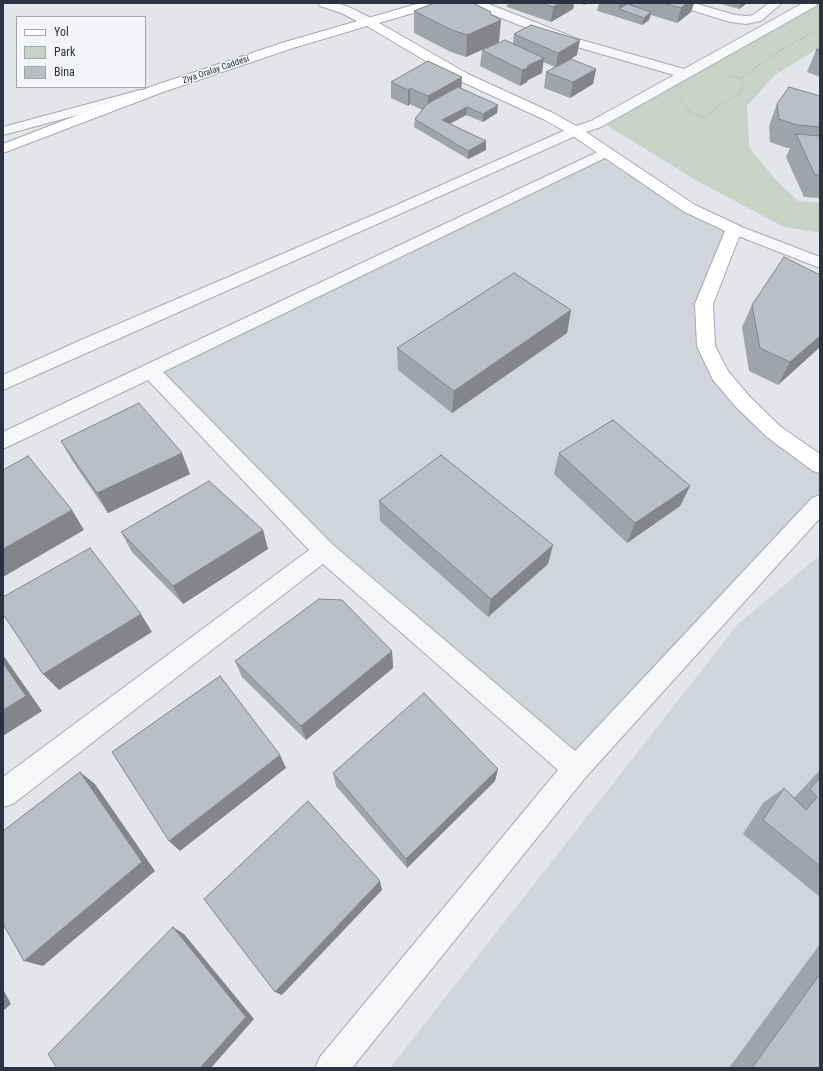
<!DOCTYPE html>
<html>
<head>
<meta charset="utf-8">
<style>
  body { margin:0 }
  #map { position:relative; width:823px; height:1071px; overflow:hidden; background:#e4e5ea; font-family:"Roboto Condensed",sans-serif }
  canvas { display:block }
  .frame { position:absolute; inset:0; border:4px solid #2d3141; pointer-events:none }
  .legend { position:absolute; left:16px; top:16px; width:130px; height:72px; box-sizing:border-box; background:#f3f4f8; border:1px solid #a4a6af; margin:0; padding:5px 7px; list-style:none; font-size:12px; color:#2d3141 }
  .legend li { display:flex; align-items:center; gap:8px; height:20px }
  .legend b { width:20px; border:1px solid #a4a6af }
</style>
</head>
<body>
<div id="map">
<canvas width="823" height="1071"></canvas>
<div class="frame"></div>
<ul class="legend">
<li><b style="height:5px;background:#fff"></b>Yol</li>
<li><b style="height:11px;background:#c7d3c6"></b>Park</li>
<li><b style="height:11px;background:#bbbec7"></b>Bina</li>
</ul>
</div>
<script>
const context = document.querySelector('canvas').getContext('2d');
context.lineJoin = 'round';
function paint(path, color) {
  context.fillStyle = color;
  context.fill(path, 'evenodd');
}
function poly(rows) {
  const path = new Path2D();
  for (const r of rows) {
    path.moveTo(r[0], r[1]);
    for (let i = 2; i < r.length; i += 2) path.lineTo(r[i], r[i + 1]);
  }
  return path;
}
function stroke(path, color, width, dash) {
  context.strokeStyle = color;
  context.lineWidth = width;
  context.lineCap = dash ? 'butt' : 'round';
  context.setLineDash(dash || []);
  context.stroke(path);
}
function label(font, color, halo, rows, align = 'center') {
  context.font = font + ' "Roboto Condensed",sans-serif';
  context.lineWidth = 3;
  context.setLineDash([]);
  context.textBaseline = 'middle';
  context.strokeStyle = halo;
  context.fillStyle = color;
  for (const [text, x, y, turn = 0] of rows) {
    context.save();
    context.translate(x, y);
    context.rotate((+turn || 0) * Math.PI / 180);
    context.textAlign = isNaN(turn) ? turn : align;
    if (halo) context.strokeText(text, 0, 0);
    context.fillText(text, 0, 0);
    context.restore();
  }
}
const built = poly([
  [606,152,734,229,704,304,720,375,820,465,820,504,576,769,324,551,150,370],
  [820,555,820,1068,390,1068,738,624]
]);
const green = poly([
  [817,3,820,3,820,47,775,75,747,106,749,147,774,178,798,201,820,203,820,233,784,227,699,182,606,125]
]);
const path = poly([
  [727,76,741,78,785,47,820,29],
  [681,100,688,110,703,117,712,113,722,102,738,95,743,86,741,78]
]);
const minor = poly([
  [318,3,336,3,349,7,373,19,375,22,373,25,365,25,341,13,320,6,318,3],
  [469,3,486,3,578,39,684,69,803,3,818,3,816,6,601,127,580,134,3,390,3,375,81,340,392,207,570,128,591,121,674,75,570,45,471,6,469,3],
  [676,3,694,3,735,15,746,16,753,15,769,3,782,3,761,21,746,24,730,22,678,6,676,3],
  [140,90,145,91,147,94,145,97,3,135,3,127,140,90],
  [606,148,611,149,613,152,611,155,163,372,332,544,575,751,812,498,820,495,820,518,585,778,352,1068,315,1068,320,1057,558,770,323,564,13,804,3,807,3,777,309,550,148,380,3,449,3,432,606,148],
  [734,224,820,257,820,268,728,232,726,229,728,226,734,224]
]);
const major = poly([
  [420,3,439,3,437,6,379,23,468,74,553,113,580,128,695,205,740,226,742,229,713,304,715,346,728,371,750,397,781,427,820,454,820,473,813,471,767,437,736,407,713,380,697,346,695,304,725,231,683,211,570,134,543,119,458,80,367,26,293,48,163,92,3,153,3,144,153,86,285,42,420,3]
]);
const wall = poly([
  [508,3,574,3,573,9,551,22,507,7],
  [578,3,588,3,585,5],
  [599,3,694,3,691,12,677,23,651,15,649,20,642,25,617,17,597,11],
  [717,3,747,3,739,9],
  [414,11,491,14,499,42,466,57,451,52,414,33],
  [514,34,577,55,569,60,596,69,593,84,570,98,544,88,546,72,555,67,543,62,542,73,528,80,527,82,520,86,480,66,482,50,513,44],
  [820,47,820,77,807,72,816,50],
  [391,82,461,88,497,113,483,122,466,115,450,124,486,141,486,150,468,159,414,127,415,119,422,110,410,104,408,106,391,98],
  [820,96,820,198,804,197,786,157,790,148,787,148,770,142,769,126,777,104],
  [752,305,820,347,778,385,749,371,742,327],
  [571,310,567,333,452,413,398,370,397,348],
  [61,441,190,474,108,513,73,462],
  [559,453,690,486,680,506,627,543,554,474],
  [379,501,548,564,488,617,380,521],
  [263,530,268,549,183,604,132,552,121,532],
  [392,651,393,668,306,740,242,677,235,661],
  [498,769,495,781,407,868,336,786,333,773],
  [820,770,820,897,743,834,763,803,784,788,794,798,818,772],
  [820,944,820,1068,729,1068]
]);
const shadedWall = poly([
  [560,3,574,3,573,9,551,22,553,7],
  [620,3,633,3,632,7,619,9],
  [687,3,694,3,691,12,677,23,681,8],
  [741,3,747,3,739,9],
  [491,12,490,25,501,20,499,42,466,57,467,35,490,14],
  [651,12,649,20,642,25,644,18],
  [580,40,577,55,556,68,558,53],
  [544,58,542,73,528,80,527,82,520,86,522,70,527,66],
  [596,69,593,84,570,98,573,82],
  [462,77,461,93,427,112,428,96],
  [410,88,410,104,408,106,408,90],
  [498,105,497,113,483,122,483,114],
  [467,107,466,115,442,128,442,120],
  [486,141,486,150,468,159,468,151],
  [571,310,567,333,452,413,454,391],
  [820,336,820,347,778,385,790,362],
  [182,453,190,474,108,513,97,493],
  [690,486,680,506,627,543,635,523],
  [72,510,84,530,3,577,3,549],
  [263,530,268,549,183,604,173,586],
  [553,545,548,564,488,617,491,599],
  [141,614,152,632,59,690,43,674],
  [392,651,393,668,306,740,301,726],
  [3,655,42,711,3,736],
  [280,755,286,768,180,851,169,841],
  [498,769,495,781,407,868,406,859],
  [80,772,95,784,155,871,43,966,24,961],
  [380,881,382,890,282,995,275,992],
  [173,927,184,934,254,1019,211,1068,200,1068],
  [3,989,11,1004,3,1011]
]);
const building = poly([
  [434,3,473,3,491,12,490,14,501,20,467,35,452,30,414,11,434,3],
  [541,3,560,3,553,7,541,3],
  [663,3,687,3,681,8,663,3],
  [627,4,651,12,644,18,619,9,627,4],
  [531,25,580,40,558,53,514,34,531,25],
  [505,40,544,58,527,66,529,67,522,70,482,50,505,40],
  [820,47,820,51,816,50,820,47],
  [571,59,596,69,573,82,546,72,571,59],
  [428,61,462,77,428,96,410,88,408,90,391,82,428,61],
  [458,87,498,105,483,114,467,107,442,120,486,141,468,151,415,119,427,104,458,87],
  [789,87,820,96,820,127,797,125,779,119,777,104,789,87],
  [796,134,820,136,820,175,815,175,796,134],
  [784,257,820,275,820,336,790,362,760,348,752,305,784,257],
  [514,273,571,310,454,391,397,348,514,273],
  [139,403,182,453,97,493,61,441,139,403],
  [613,420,690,486,635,523,559,453,613,420],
  [441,455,553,545,491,599,379,501,441,455],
  [28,456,72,510,3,549,3,470,28,456],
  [209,481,263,530,173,586,121,532,209,481],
  [90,548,141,614,43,674,3,614,3,597,90,548],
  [319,599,342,600,392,651,301,726,235,661,319,599],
  [3,663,26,696,3,710,3,663],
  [220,676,280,755,169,841,112,752,220,676],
  [424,693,498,769,406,859,333,773,424,693],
  [80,772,142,862,24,961,3,924,3,831,80,772],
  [820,778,820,866,763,820,784,788,806,810,817,797,810,789,820,778],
  [308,801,380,881,275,992,204,899,308,801],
  [173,927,246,1017,200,1068,57,1068,48,1054,173,927],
  [820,974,820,1068,752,1068,820,974]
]);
const farStreetnames = [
  ["Ziya Oralay Caddesi",216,70,-19]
];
paint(built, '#d2d4dc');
paint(green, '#c7d3c6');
stroke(minor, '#a9abb4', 2);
stroke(major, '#a4a8b5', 2);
stroke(path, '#babcc2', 1.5, [2, 2]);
paint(minor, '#f6f7f9');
paint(major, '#fff');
paint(wall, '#a1a3ab');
paint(shadedWall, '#83858b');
paint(building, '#bbbec7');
stroke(building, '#83858b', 1);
label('9px', '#2d3141', '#f3f4f8', farStreetnames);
</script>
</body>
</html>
